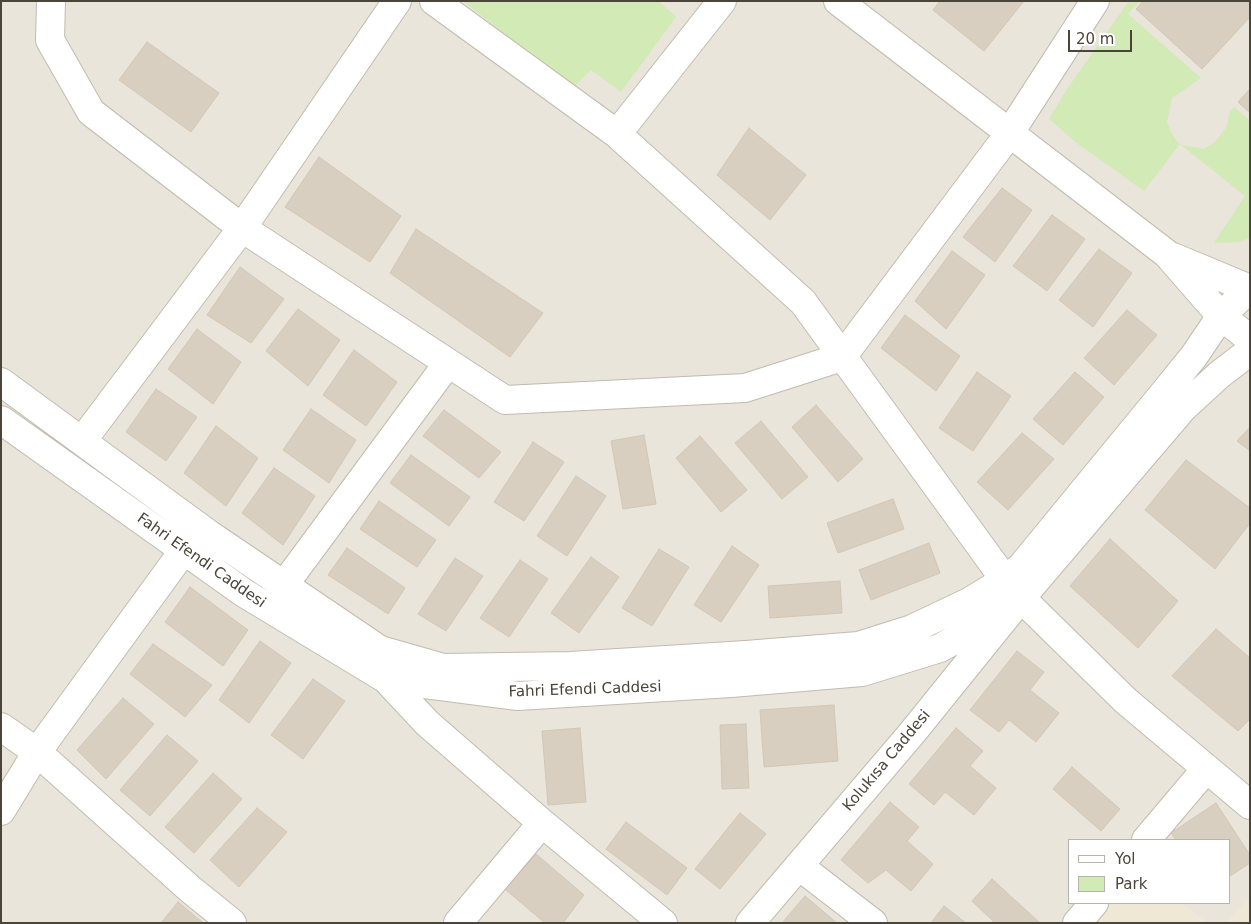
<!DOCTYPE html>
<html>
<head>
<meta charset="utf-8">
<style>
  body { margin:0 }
  #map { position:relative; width:1251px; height:924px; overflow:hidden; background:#f6f3ec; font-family:"DejaVu Sans",sans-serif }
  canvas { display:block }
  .frame { position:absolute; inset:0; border:2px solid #4b4439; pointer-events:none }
  .legend { position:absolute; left:1068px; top:839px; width:162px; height:65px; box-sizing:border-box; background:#fff; border:1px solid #b7b4b0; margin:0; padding:6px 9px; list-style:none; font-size:15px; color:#4b4439 }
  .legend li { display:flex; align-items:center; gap:10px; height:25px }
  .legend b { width:25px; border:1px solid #b7b4b0 }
  .scale { position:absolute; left:1068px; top:30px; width:64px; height:22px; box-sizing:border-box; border:2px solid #4b4439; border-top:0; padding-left:6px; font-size:15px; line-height:18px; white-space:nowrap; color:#4b4439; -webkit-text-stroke:4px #fff; paint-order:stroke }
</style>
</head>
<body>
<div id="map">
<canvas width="1251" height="924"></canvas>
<div class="frame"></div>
<ul class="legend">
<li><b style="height:6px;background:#fff"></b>Yol</li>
<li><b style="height:14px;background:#d2eab5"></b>Park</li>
</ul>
<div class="scale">20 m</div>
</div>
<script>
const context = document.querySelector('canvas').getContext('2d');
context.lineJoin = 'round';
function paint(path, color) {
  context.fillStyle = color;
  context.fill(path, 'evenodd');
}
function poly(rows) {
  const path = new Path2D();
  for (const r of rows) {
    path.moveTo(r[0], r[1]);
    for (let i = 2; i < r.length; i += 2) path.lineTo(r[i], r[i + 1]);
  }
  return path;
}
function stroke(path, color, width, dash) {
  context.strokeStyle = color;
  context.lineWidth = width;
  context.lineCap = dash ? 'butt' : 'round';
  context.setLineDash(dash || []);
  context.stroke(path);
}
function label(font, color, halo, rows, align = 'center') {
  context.font = font + ' "DejaVu Sans",sans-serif';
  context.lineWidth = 4;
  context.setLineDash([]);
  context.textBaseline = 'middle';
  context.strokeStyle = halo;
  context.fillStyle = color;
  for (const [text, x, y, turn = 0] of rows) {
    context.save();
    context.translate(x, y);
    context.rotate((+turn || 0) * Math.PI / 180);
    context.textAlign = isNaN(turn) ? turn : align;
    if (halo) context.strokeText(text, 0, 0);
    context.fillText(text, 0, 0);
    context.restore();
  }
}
const residential = poly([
  [1,1,1250,1,1250,923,1,923],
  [1070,840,1230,840,1230,903,1070,903]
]);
const education = poly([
  [1250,896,1250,923,1226,923],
  [1112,903,1183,903,1207,923,1097,923]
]);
const green = poly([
  [463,1,658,1,676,17,621,92,591,70,573,88],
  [1129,1,1140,1,1128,14,1201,78,1172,98,1167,122,1172,134,1179,144,1204,149,1215,142,1227,126,1229,113,1234,107,1250,121,1250,238,1238,242,1214,243,1245,196,1180,144,1144,191,1078,144,1049,119,1067,89]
]);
const building = poly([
  [940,1,1024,1,984,51,933,10,940,1],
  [1143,1,1250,1,1250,17,1202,69,1136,9,1143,1],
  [147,42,219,93,191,132,119,80,147,42],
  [1250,89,1250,113,1238,102,1250,89],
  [749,128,806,175,770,220,717,175,749,128],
  [319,157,401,216,370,262,285,207,319,157],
  [1002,188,1032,210,995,262,963,237,1002,188],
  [1052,215,1085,239,1047,291,1013,266,1052,215],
  [416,229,543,313,510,357,390,273,416,229],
  [1099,249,1132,273,1093,327,1059,300,1099,249],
  [952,251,985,275,946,329,915,301,952,251],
  [240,267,284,299,251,343,207,315,240,267],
  [298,309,340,340,308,386,266,351,298,309],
  [1127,310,1157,335,1114,385,1084,358,1127,310],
  [905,315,960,356,936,391,881,348,905,315],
  [197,329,241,362,213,404,168,369,197,329],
  [354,350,397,382,366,426,323,395,354,350],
  [977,372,1011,396,973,451,939,428,977,372],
  [1075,372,1104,397,1063,445,1033,419,1075,372],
  [156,389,197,417,166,461,126,432,156,389],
  [816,405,863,459,838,482,792,427,816,405],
  [311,409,356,440,329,483,283,450,311,409],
  [444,410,501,452,479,478,423,436,444,410],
  [761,421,808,477,782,499,735,443,761,421],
  [216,426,258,458,226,506,184,473,216,426],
  [1250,427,1250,451,1237,441,1250,427],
  [1022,433,1054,459,1008,510,977,482,1022,433],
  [644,435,656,504,623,509,611,441,644,435],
  [700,436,747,490,721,512,676,458,700,436],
  [533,442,564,462,524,521,494,502,533,442],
  [411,455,470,497,449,526,390,483,411,455],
  [1186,460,1250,508,1250,523,1215,569,1145,510,1186,460],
  [274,468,315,496,283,545,242,513,274,468],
  [576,476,606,496,567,556,537,536,576,476],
  [893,499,904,529,838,553,827,523,893,499],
  [379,501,436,540,417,567,360,529,379,501],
  [1110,539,1178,601,1138,648,1070,586,1110,539],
  [929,543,940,573,871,600,859,570,929,543],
  [732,546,759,565,721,622,694,605,732,546],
  [347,548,405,588,388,614,328,575,347,548],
  [659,549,689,567,652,626,622,608,659,549],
  [591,557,619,577,579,633,551,613,591,557],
  [455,558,483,576,446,631,418,614,455,558],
  [520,560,548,579,509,637,480,618,520,560],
  [840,581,842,613,770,618,768,586,840,581],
  [190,587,248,630,223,666,165,622,190,587],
  [1216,629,1250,658,1250,719,1238,731,1172,676,1216,629],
  [260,641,291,663,249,723,219,700,260,641],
  [153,644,212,685,185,717,130,674,153,644],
  [1017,651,1044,672,1030,690,1059,713,1036,742,1009,720,999,732,970,710,1017,651],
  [313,679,345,701,303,759,271,735,313,679],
  [123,698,154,724,106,779,77,750,123,698],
  [834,705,838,761,764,767,760,710,834,705],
  [746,724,749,788,722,789,720,725,746,724],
  [580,728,586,802,548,805,542,731,580,728],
  [956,728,983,751,970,766,996,788,974,815,945,792,934,805,909,784,956,728],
  [167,735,198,761,150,816,120,790,167,735],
  [1072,767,1120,809,1101,831,1053,789,1072,767],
  [213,773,242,799,194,853,165,827,213,773],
  [890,802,919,827,907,841,933,864,911,891,886,870,868,883,841,860,890,802],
  [1216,803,1250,855,1250,863,1230,876,1230,840,1176,840,1171,833,1216,803],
  [257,808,287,832,239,887,210,860,257,808],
  [740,813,766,834,720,889,695,869,740,813],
  [626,822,687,868,667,895,606,849,626,822],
  [536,854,584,895,563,923,545,923,505,889,536,854],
  [992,879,1040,923,995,923,972,901,992,879],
  [805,896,837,923,782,923,805,896],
  [178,902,202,922,201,923,161,923,178,902],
  [944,906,966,923,931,923,944,906]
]);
const minor = poly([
  [51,1,50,40,91,112,242,228,505,400,745,388,842,357,1009,134,1095,1],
  [434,1,617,134,803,302,1005,580,1021,598,1126,701,1250,805],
  [838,1,1167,254,1221,316,1250,339],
  [617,134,722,1],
  [1173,257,1250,289],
  [1,382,210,535,380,650,443,668,570,666,746,655,858,646,912,629,969,602,1005,580,1022,566,1164,393,1194,356,1221,316,1250,288],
  [1,420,244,593,386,679,518,696,731,683,862,672,940,648,988,621,1021,598],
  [82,441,242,228,397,1],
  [284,585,448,363],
  [386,679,427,723,542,823,663,923],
  [1,727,37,752,190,889,232,923],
  [1,811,37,752,184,550],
  [1146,840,1206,769],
  [799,866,873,923],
  [458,923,542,823],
  [750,923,912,733,1021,598,1183,408,1219,375,1250,351],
  [1077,923,1094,903]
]);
const streetNames = [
  ["Fahri Efendi Caddesi",201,561,35],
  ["Fahri Efendi Caddesi",585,690,-2],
  ["Kolukısa Caddesi",887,761,-50]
];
paint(residential, '#eae5da');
paint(education, '#efe8d6');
paint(green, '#d2eab5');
paint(building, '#d8cfc1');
stroke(building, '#d3c7b4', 1);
stroke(minor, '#c2bbae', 30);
stroke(minor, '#fff', 28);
label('15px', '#4b4439', '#fff', streetNames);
</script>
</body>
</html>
